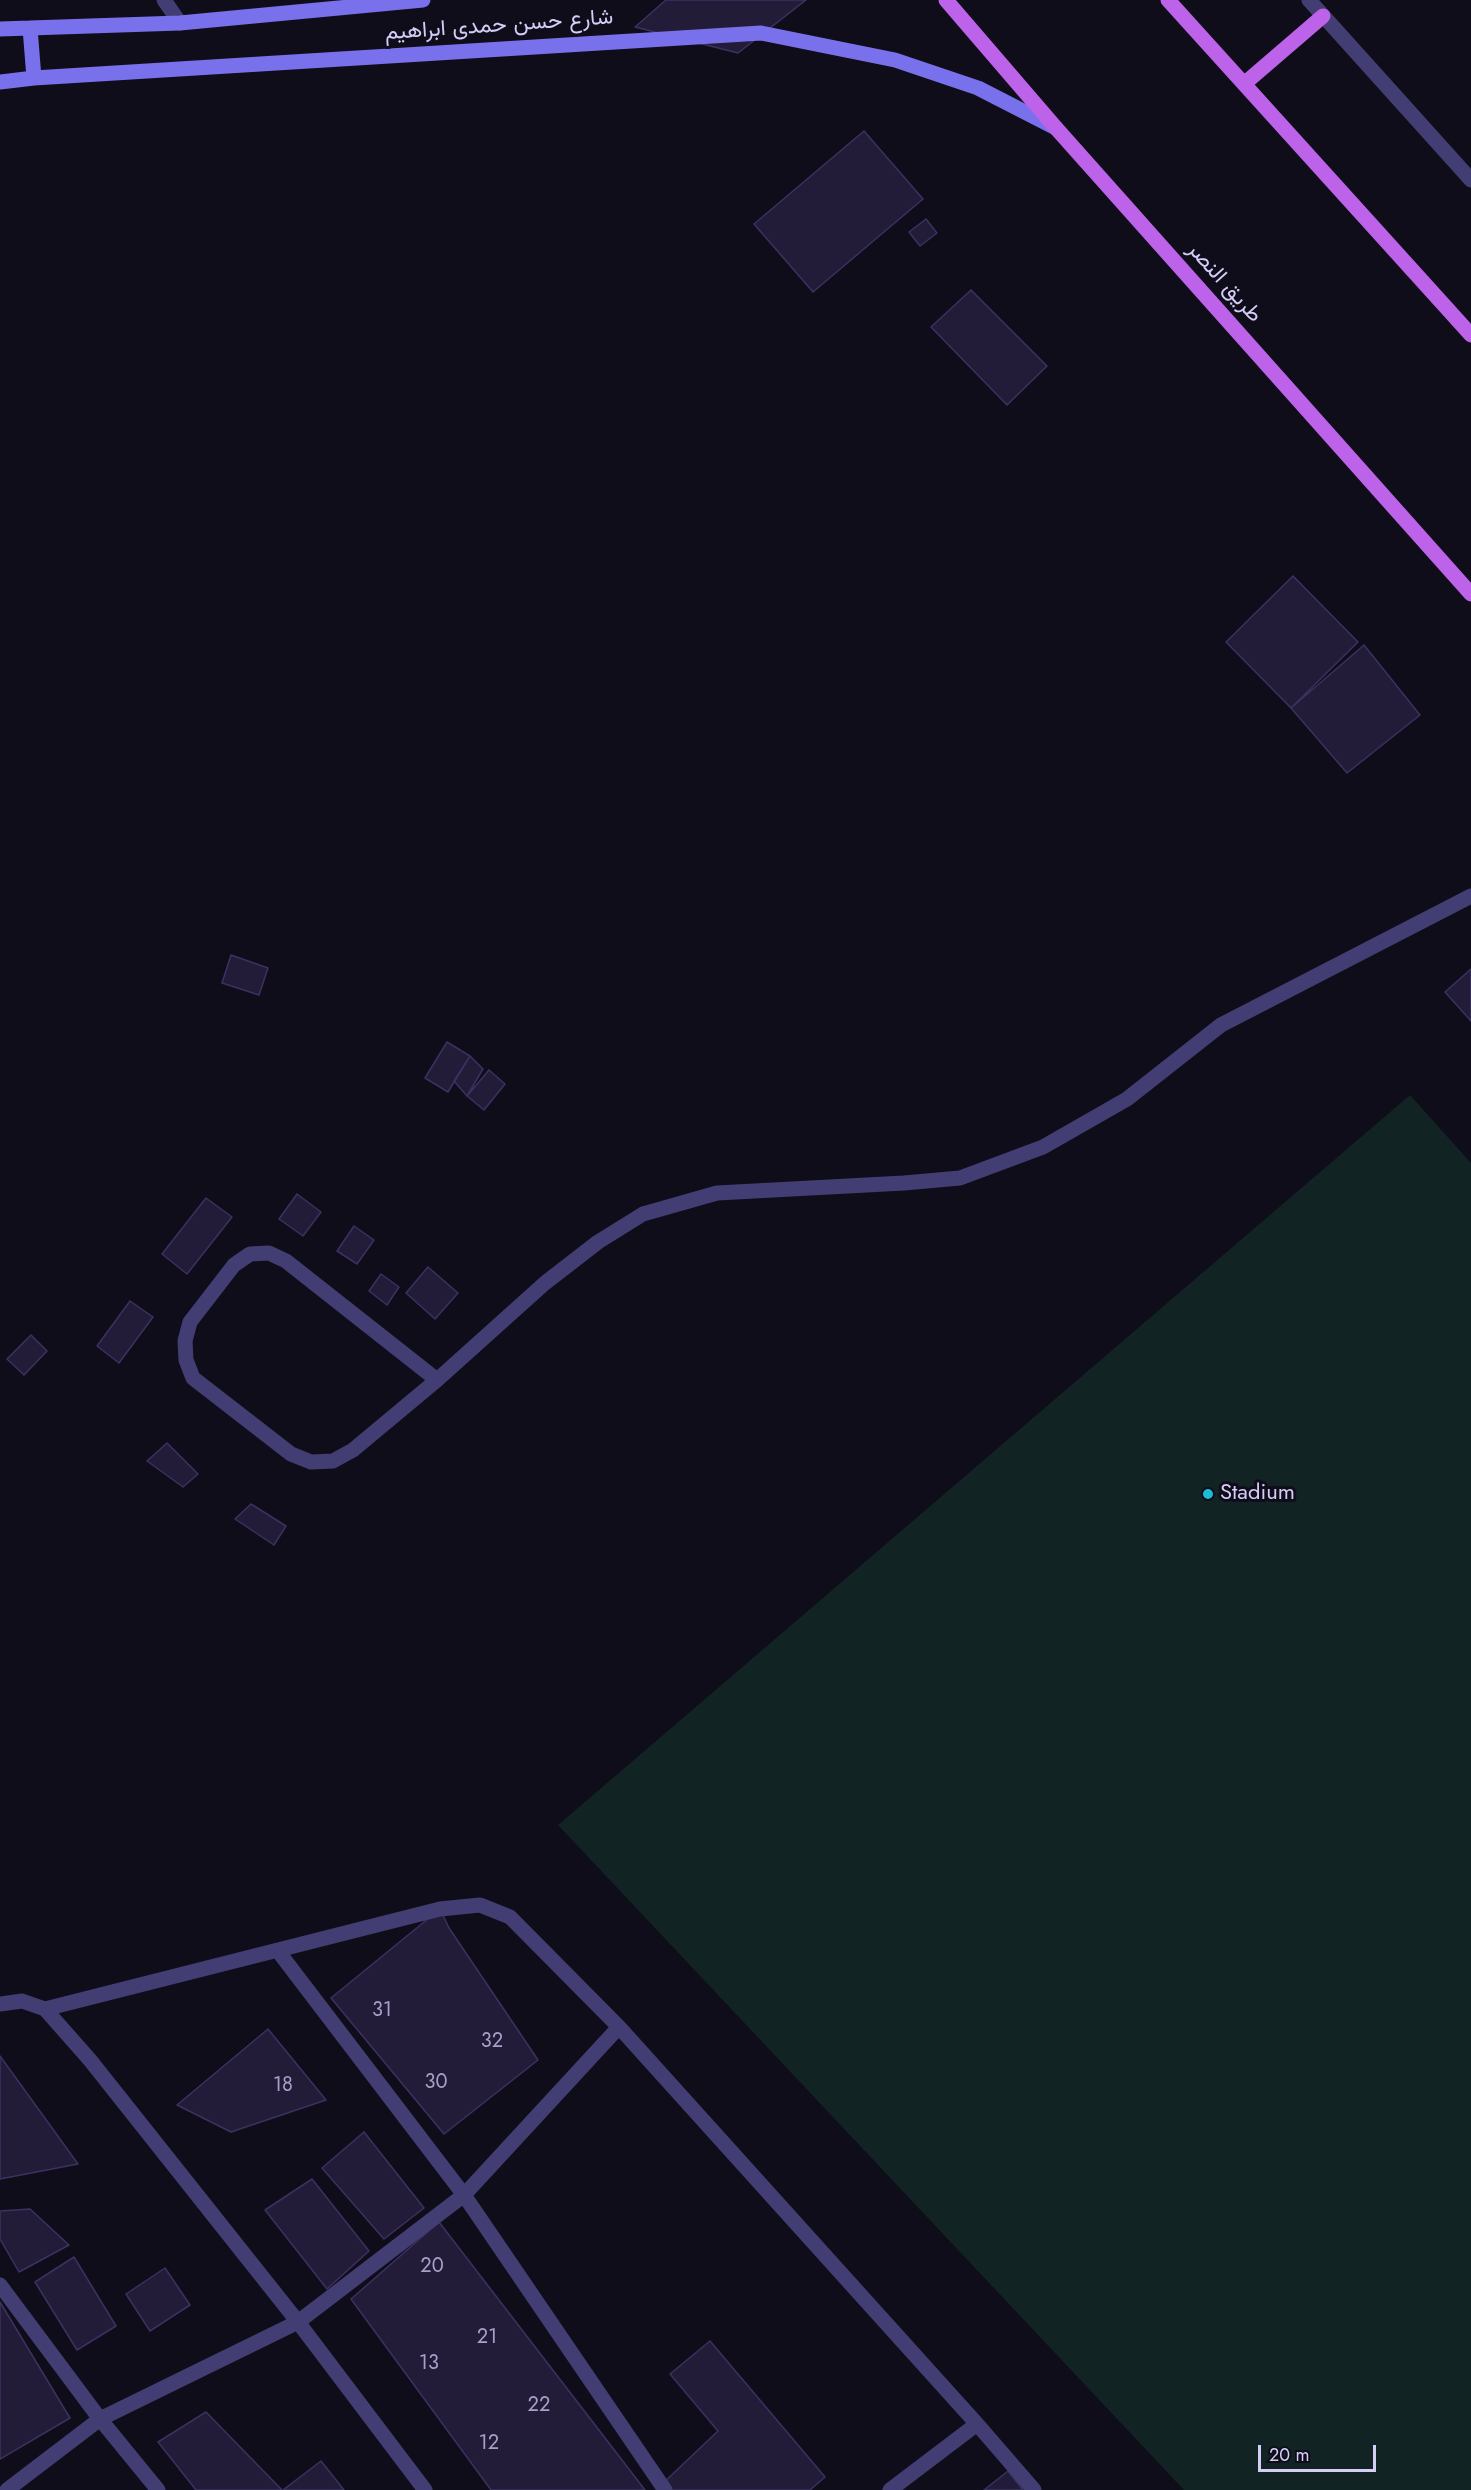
<!DOCTYPE html>
<html>
<head>
<meta charset="utf-8">
<style>
  body { margin:0 }
  #map { position:relative; width:1471px; height:2490px; overflow:hidden; background:#100d1a; font-family:Jost,sans-serif }
  canvas { display:block }
  .scale { position:absolute; left:1258px; top:2445px; width:118px; height:27px; box-sizing:border-box; border:3px solid #d3cdf8; border-top:0; padding-left:8px; font-size:18px; line-height:21px; white-space:nowrap; color:#d3cdf8; -webkit-text-stroke:4px #100d1a; paint-order:stroke }
</style>
</head>
<body>
<div id="map">
<canvas width="1471" height="2490"></canvas>
<div class="scale">20 m</div>
</div>
<script>
const context = document.querySelector('canvas').getContext('2d');
context.lineJoin = 'round';
function paint(path, color) {
  context.fillStyle = color;
  context.fill(path, 'evenodd');
}
function poly(rows) {
  const path = new Path2D();
  for (const r of rows) {
    path.moveTo(r[0], r[1]);
    for (let i = 2; i < r.length; i += 2) path.lineTo(r[i], r[i + 1]);
  }
  return path;
}
function stroke(path, color, width, dash) {
  context.strokeStyle = color;
  context.lineWidth = width;
  context.lineCap = dash ? 'butt' : 'round';
  context.setLineDash(dash || []);
  context.stroke(path);
}
function label(font, color, halo, rows, align = 'center') {
  context.font = font + ' Jost,Vazirmatn,sans-serif';
  context.lineWidth = 6;
  context.setLineDash([]);
  context.textBaseline = 'middle';
  context.strokeStyle = halo;
  context.fillStyle = color;
  for (const [text, x, y, turn = 0] of rows) {
    context.save();
    context.translate(x, y);
    context.rotate((+turn || 0) * Math.PI / 180);
    context.textAlign = isNaN(turn) ? turn : align;
    if (halo) context.strokeText(text, 0, 0);
    context.fillText(text, 0, 0);
    context.restore();
  }
}
const green = poly([
  [1410,1095,1471,1163,1471,2490,1184,2490,558,1825]
]);
const building = poly([
  [666,0,806,0,738,53,635,27,666,0],
  [864,131,923,199,813,292,754,224,864,131],
  [926,219,937,233,920,246,909,232,926,219],
  [971,290,1047,366,1007,405,931,327,971,290],
  [1293,576,1358,642,1291,708,1226,642,1293,576],
  [1364,645,1420,715,1347,773,1291,708,1364,645],
  [231,955,268,968,259,995,222,983,231,955],
  [1471,969,1471,1021,1445,992,1471,969],
  [447,1042,470,1056,448,1092,425,1078,447,1042],
  [470,1056,483,1069,467,1096,454,1081,470,1056],
  [489,1070,505,1084,484,1110,467,1096,489,1070],
  [297,1194,321,1212,303,1236,279,1219,297,1194],
  [206,1198,232,1217,187,1274,162,1254,206,1198],
  [354,1226,374,1240,357,1264,337,1251,354,1226],
  [428,1267,458,1293,435,1319,406,1293,428,1267],
  [381,1274,399,1287,387,1305,369,1291,381,1274],
  [130,1301,153,1317,119,1363,97,1346,130,1301],
  [31,1335,47,1351,24,1375,7,1359,31,1335],
  [167,1443,198,1474,183,1487,147,1461,167,1443],
  [251,1504,286,1526,274,1545,235,1519,251,1504],
  [440,1909,449,1928,538,2060,444,2134,331,1998,440,1909],
  [268,2029,326,2100,231,2132,177,2105,268,2029],
  [0,2056,78,2164,0,2179,0,2056],
  [364,2132,424,2208,384,2239,322,2168,364,2132],
  [312,2179,369,2251,327,2289,265,2210,312,2179],
  [30,2209,69,2245,19,2272,0,2239,0,2211,30,2209],
  [439,2222,645,2490,491,2490,351,2299,439,2222],
  [74,2257,116,2326,77,2350,35,2282,74,2257],
  [165,2268,190,2305,150,2331,126,2294,165,2268],
  [0,2302,70,2418,0,2459,0,2302],
  [710,2341,825,2477,810,2490,666,2490,661,2485,718,2431,670,2374,710,2341],
  [206,2412,282,2490,196,2490,158,2442,206,2412],
  [321,2461,344,2490,283,2490,321,2461],
  [1008,2471,1023,2490,984,2490,1008,2471]
]);
const lane = poly([
  [437,1380,286,1261,269,1253,250,1254,234,1265,190,1322,185,1341,186,1360,193,1378,291,1454,311,1462,333,1461,353,1450,437,1380,545,1283,598,1242,643,1214,717,1193,904,1183,960,1178,1043,1147,1127,1099,1221,1025,1471,896]
]);
const street = poly([
  [164,0,180,23],
  [1309,0,1471,180],
  [278,1951,464,2195,665,2490],
  [0,2004,22,2001,45,2009],
  [0,2285,100,2419,158,2490],
  [7,2490,100,2419,298,2322,464,2195,619,2027],
  [425,2490,298,2322,90,2060,45,2009,440,1909,480,1905,510,1917,619,2027,977,2424,1034,2490],
  [890,2490,977,2424]
]);
const secondary = poly([
  [30,28,34,78],
  [0,29,180,23,423,0],
  [0,82,34,78,761,33,895,60,978,88,1056,128]
]);
const primary = poly([
  [946,0,1056,128,1471,594],
  [1168,0,1471,335],
  [1244,84,1323,16]
]);
const markers = [
  [1208,1494,6,"#1ebad3"]
];
const numberNames = [
  ["31",382,2011],
  ["32",492,2042],
  ["30",436,2083],
  ["18",283,2086],
  ["20",432,2267],
  ["21",487,2338],
  ["13",429,2364],
  ["22",539,2406],
  ["12",489,2444]
];
const streetNames = [
  ["شارع حسن حمدى ابراهيم",499,26,-4],
  ["طريق النصر",1224,283,48]
];
const poiNames = [
  ["Stadium",1220,1494]
];
paint(green, '#112323');
paint(building, '#231c38');
stroke(building, '#3c3161', 1.5);
stroke(lane, '#423e73', 15);
stroke(street, '#423e73', 15);
stroke(secondary, '#7971eb', 15);
stroke(primary, '#bc63e9', 15);
for (const [x, y, r, color] of markers) {
  const dot = new Path2D();
  dot.arc(x, y, r, 0, 2 * Math.PI);
  context.fillStyle = color;
  context.fill(dot);
  stroke(dot, '#100d1a', 2);
}
label('20px', '#a7a1c8', null, numberNames);
label('22px', '#d3cdf8', '#100d1a', streetNames);
label('22px', '#d3cdf8', '#100d1a', poiNames, 'left');
</script>
</body>
</html>
